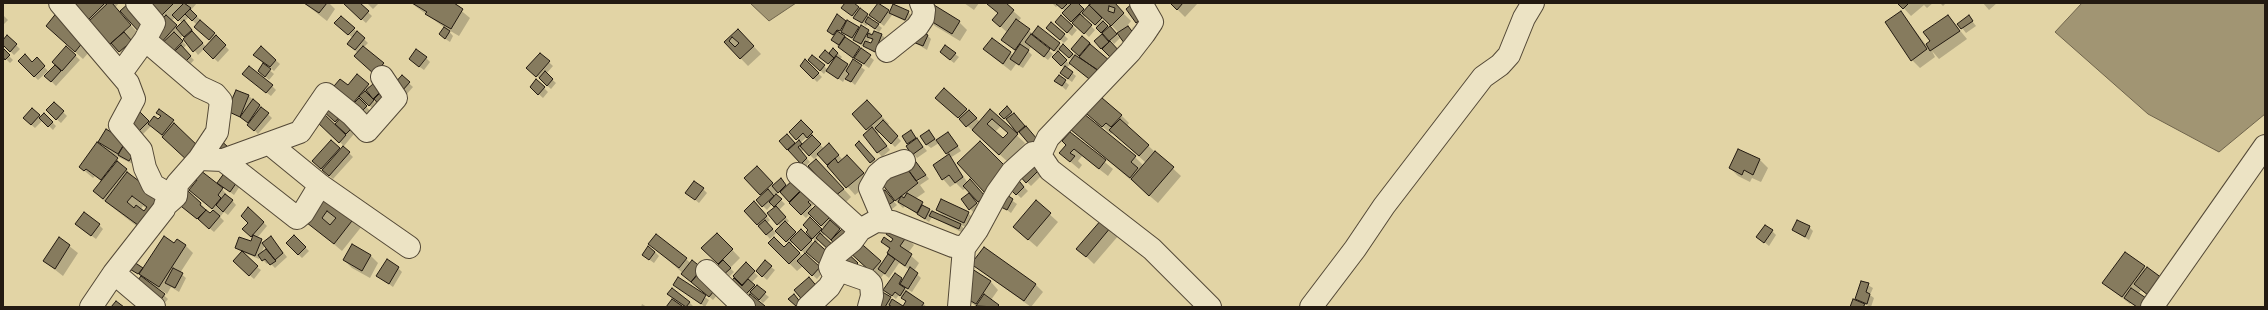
<!DOCTYPE html>
<html>
<head>
<meta charset="utf-8">
<style>
  body { margin:0 }
  #map { position:relative; width:2268px; height:310px; overflow:hidden; background:#e2d4a5; font-family:Alegreya,serif }
  canvas { display:block }
  .frame { position:absolute; inset:0; border:4px solid #231a11; pointer-events:none }
</style>
</head>
<body>
<div id="map">
<canvas width="2268" height="310"></canvas>
<div class="frame"></div>
</div>
<script>
const context = document.querySelector('canvas').getContext('2d');
context.lineJoin = 'round';
function paint(path, color) {
  context.fillStyle = color;
  context.fill(path, 'evenodd');
}
function poly(rows) {
  const path = new Path2D();
  for (const r of rows) {
    path.moveTo(r[0], r[1]);
    for (let i = 2; i < r.length; i += 2) path.lineTo(r[i], r[i + 1]);
  }
  return path;
}
function stroke(path, color, width, dash) {
  context.strokeStyle = color;
  context.lineWidth = width;
  context.lineCap = dash ? 'butt' : 'round';
  context.setLineDash(dash || []);
  context.stroke(path);
}
const water = poly([
  [750,3,796,3,769,21,750,3],
  [2082,3,2265,3,2265,114,2219,152,2148,114,2055,32,2082,3]
]);
const shadow = poly([
  [79,3,119,3,115,8,138,33,131,40,124,56,119,51,118,52,74,8],
  [146,3,197,3,191,10,229,50,218,62,204,49,198,55,183,35,180,39,186,45,183,49,194,60,184,71,161,46],
  [176,17,182,23,178,27,171,21],
  [189,17,197,25,196,27,211,41,206,47,184,22],
  [304,3,329,3,335,9,327,21],
  [344,3,358,3,372,16,366,23],
  [367,3,379,3,373,9],
  [411,3,452,3,470,18,459,36,447,29,453,36,450,42,444,38,445,28],
  [846,3,852,3,869,16,878,4,890,13,908,12,912,16,909,23,892,15,884,26,872,17,871,19,882,28,879,32,868,24,866,26,847,12],
  [964,3,979,3,974,10],
  [990,3,1004,3,1021,18,1018,22,1033,34,1059,44,1062,47,1064,46,1088,66,1076,53,1089,44,1093,48,1101,89,1071,64,1066,68,1076,76,1072,82,1065,77,1061,73,1064,68,1053,57,1057,53,1037,37,1036,39,1053,54,1048,60,1031,47,1028,51,1032,55,1023,68,1016,64,1011,71,993,57,985,49,992,39,1014,56,1016,52,1003,40,1008,33,993,20,999,14],
  [1061,50,1072,60,1069,64,1059,53],
  [1052,3,1077,3,1085,11,1089,7,1120,38,1114,44,1106,35,1104,37,1124,57,1106,52,1102,48,1096,41,1103,34,1086,15,1083,18,1095,30,1089,37,1063,13,1065,11,1058,5,1056,7],
  [1093,3,1113,3,1131,21,1127,26,1133,32,1119,33,1091,5],
  [1171,3,1198,3,1185,17],
  [1899,3,1933,3,1927,8,1924,5,1911,16],
  [1940,3,1946,3,1943,6],
  [1983,3,1997,3,1989,10],
  [1127,9,1147,21,1136,33,1132,28,1138,24],
  [1901,12,1926,45,1931,42,1948,16,1967,39,1939,59,1932,51,1935,57,1920,68,1912,60],
  [3,15,8,20,3,25],
  [1061,16,1077,30,1072,36,1060,26],
  [1969,17,1976,26,1966,33,1959,24],
  [927,18,959,22,967,30,960,41,935,26],
  [845,21,836,35,838,36,847,22,860,29,869,31,873,35,874,32,882,35,886,39,880,53,867,47,867,49,844,34,840,34,874,60,869,68,843,51,832,40,834,36,828,31],
  [870,39,873,41,872,45,868,43],
  [339,27,354,29,368,43,364,47,391,71,383,81,352,47,353,38],
  [738,30,761,54,748,66,725,42],
  [1051,32,1064,35,1068,39,1064,43],
  [55,34,94,46,83,59],
  [927,35,931,39,927,50,914,42],
  [7,36,20,49,14,55,3,44],
  [66,47,80,60,56,86,46,76,56,65],
  [261,47,280,64,274,71,267,65,266,67,274,74,269,80,259,71,264,64,254,55],
  [833,49,842,57,840,59,850,67,853,61,865,70,855,85,846,77,843,82,827,70,824,74,813,64,824,66,828,70,831,66,825,60],
  [3,50,13,60,10,63,3,56],
  [540,54,553,66,546,74,556,83,551,89,528,68],
  [955,54,959,57,954,63,945,56],
  [426,58,430,62,424,70,414,63],
  [37,59,48,71,38,80,19,61,32,63],
  [805,61,822,77,817,82,801,66],
  [357,76,371,88,373,86,390,101,373,109,367,103,365,105,370,111,361,120,355,115,348,87],
  [373,97,377,100,375,102,371,99],
  [1059,76,1069,85,1066,90,1056,81],
  [402,77,413,87,406,95,395,84],
  [247,78,272,86,276,90,271,96],
  [531,87,544,88,548,92,543,98],
  [944,89,980,122,990,111,1025,143,1008,162,944,105],
  [1001,126,1009,133,1003,139,995,132],
  [237,92,249,96,272,118,258,134,245,120,229,111],
  [32,109,41,117,44,114,56,126,53,130,43,120,35,128,28,122],
  [322,109,358,129,344,146,317,121,335,126,338,123],
  [875,109,889,124,887,126,901,141,895,147,880,132,877,134,890,150,882,157,864,135,869,131,853,114],
  [1082,109,1121,115,1129,123,1127,126,1181,176,1158,203,1066,125,1135,157,1144,166,1146,163,1113,132,1111,134],
  [159,110,177,125,197,169,222,189,236,205,228,215,224,212,220,217,224,221,214,232,179,203,201,204,210,214,214,210,191,190,198,181,191,175,196,168,151,126,140,137,127,124,139,112,150,123,159,121,161,117,157,113],
  [63,112,67,116,61,123,51,114],
  [1011,112,1040,144,1034,148,1000,114],
  [801,121,824,149,833,149,843,160,855,164,871,182,855,195,819,155,814,159,804,149,801,152,810,162,805,167,787,149,787,135,796,145,799,141,790,132],
  [807,137,809,139,803,145,800,143],
  [107,130,134,150,133,164,112,154,134,178,163,200,153,239,102,199,95,191,102,182,95,176,93,178,80,167,104,147,99,142],
  [143,206,147,209,145,212,141,209],
  [911,132,927,151,917,158,907,146],
  [929,132,937,141,948,134,952,137,961,151,950,158,968,183,988,200,982,205,971,196,981,208,974,213,962,200,970,192,966,188,963,190,956,183,950,187,943,179,948,156,939,143,931,148,927,145,922,137],
  [1070,133,1113,169,1108,176,1082,156,1078,161,1082,165,1079,169,1060,153,1067,145],
  [331,141,340,150,343,147,353,157,333,179,313,161],
  [856,145,863,146,878,164,875,167],
  [903,150,917,163,925,174,917,180,917,182,926,175,929,179,920,185,925,192,915,199,932,212,944,217,937,210,968,213,976,221,972,230,961,225,964,229,963,233,932,217,929,222,905,206,903,208,895,200,900,153],
  [1738,150,1760,160,1768,168,1761,182,1752,178,1750,182,1738,176,1730,168],
  [1032,164,1042,175,1031,186,1020,175],
  [757,167,775,186,781,180,787,187,795,179,815,203,811,207,813,209,841,221,836,227,841,231,842,250,861,267,858,271,819,240,805,255,823,272,817,279,803,266,797,271,769,243,784,248,789,244,776,231,781,227,778,224,775,207,772,204,767,210,757,200,762,196,746,178],
  [779,192,806,218,810,214,824,228,822,231,810,219,809,230,807,232,816,242,814,244,801,230,797,235,786,224,789,221,779,210,785,204,776,195],
  [825,234,843,251,836,248,822,236],
  [793,242,805,254,803,256,791,245],
  [824,168,851,197,844,204,836,196],
  [225,174,240,186,234,195,218,183],
  [1019,182,1028,191,1021,198,1008,186],
  [703,189,707,193,699,203,687,193],
  [323,193,362,226,342,251,303,218],
  [888,195,897,205,891,210,887,206],
  [1004,195,1017,204,1011,213,999,204],
  [1036,202,1058,222,1037,247,1023,235],
  [758,206,770,220,767,223,776,233,770,239,746,211],
  [1102,220,1119,235,1094,264,1078,249],
  [263,222,267,226,257,238,264,243,274,241,287,257,275,268,269,262,267,264,260,257,259,259,240,251,236,247,251,242,253,238,248,233],
  [265,245,268,249,261,254],
  [99,225,103,229,96,239,81,228],
  [1809,227,1813,231,1809,240,1793,230],
  [1772,231,1776,235,1769,246,1758,237],
  [717,234,740,258,730,268,734,272,726,280,719,265,703,248],
  [887,234,906,237,914,245,908,253,919,263,914,271,921,278,912,292,903,287,927,307,903,307,906,302,903,298,899,295,896,299,884,290,895,274,903,280,910,270,899,263,889,278,884,274,880,279,856,258,857,240,883,264,893,258,888,253,890,250,882,242,891,243,893,240],
  [294,236,309,251,302,258,287,243],
  [59,238,78,253,63,276,44,261],
  [175,244,185,245,193,253,180,273,186,278,179,292,171,287,167,294,158,288,157,289,168,299,163,305,142,277,129,268,143,270],
  [650,244,686,259,721,290,713,300],
  [655,252,659,256,654,263,647,258],
  [370,255,378,263,370,278,352,268,344,260],
  [746,264,758,276,751,283,769,297,763,303,754,294,751,296,764,307,753,307,728,286],
  [973,264,1035,284,1043,292,1031,307,981,271],
  [238,265,257,267,261,270,254,279],
  [2144,266,2161,306,2141,290,2138,294,2151,307,2137,307,2131,303,2130,304,2103,283],
  [771,267,775,270,767,280,757,271],
  [398,268,402,272,393,287,378,276],
  [969,269,991,282,998,290,991,300,1000,307,977,307,970,302],
  [678,278,709,300,705,307,674,285],
  [1862,282,1873,288,1870,295,1874,298,1871,307,1864,304,1866,307,1851,307,1855,301],
  [669,294,689,302,693,306,668,307,674,299],
  [890,298,893,301,903,307,879,307],
  [642,304,647,307,641,307]
]);
const building = poly([
  [77,3,105,3,87,21,73,8,77,3],
  [108,3,112,3,131,25,109,45,88,22,108,3],
  [129,3,150,26,141,34,120,11,129,3],
  [150,3,174,3,156,21,150,3],
  [184,3,191,8,178,21,172,15,184,3],
  [304,3,327,3,319,13,304,3],
  [343,3,360,3,369,11,361,20,343,3],
  [412,3,454,3,463,9,451,29,425,14,427,12,412,3],
  [845,3,854,3,859,7,852,16,841,8,845,3],
  [878,3,889,10,880,23,869,15,878,3],
  [988,3,1006,3,1014,10,1000,27,992,20,998,13,987,4,988,3],
  [1055,3,1068,3,1062,9,1055,3],
  [1072,3,1078,3,1084,9,1071,22,1062,13,1072,3],
  [1092,3,1115,3,1124,13,1111,26,1089,5,1092,3],
  [1109,6,1115,8,1114,13,1108,11,1109,6],
  [1133,3,1147,15,1136,23,1126,9,1133,3],
  [1170,3,1183,3,1177,10,1170,3],
  [1897,3,1909,3,1903,9,1897,3],
  [893,4,909,11,905,20,889,13,893,4],
  [934,5,960,21,952,34,926,18,934,5],
  [1089,5,1102,18,1095,25,1082,13,1089,5],
  [860,8,868,14,862,23,853,18,860,8],
  [190,9,197,16,192,21,185,14,190,9],
  [58,11,87,37,75,52,46,26,58,11],
  [1901,11,1927,49,1911,61,1885,22,1901,11],
  [837,14,846,21,840,31,837,30,833,35,827,31,837,14],
  [1080,14,1092,25,1084,34,1072,23,1080,14],
  [166,15,177,25,159,45,148,35,166,15],
  [1061,15,1073,26,1067,33,1055,22,1061,15],
  [1948,15,1960,31,1930,51,1926,44,1930,41,1923,32,1948,15],
  [1969,15,1973,21,1961,29,1957,24,1969,15],
  [341,16,355,28,348,35,334,23,341,16],
  [868,17,879,24,875,29,865,22,868,17],
  [1016,19,1030,29,1015,50,1001,40,1016,19],
  [184,20,192,30,184,37,176,28,184,20],
  [200,20,215,33,209,40,194,27,200,20],
  [847,20,859,27,852,38,841,32,847,20],
  [1103,21,1108,26,1101,33,1096,28,1103,21],
  [1051,22,1065,34,1060,40,1046,28,1051,22],
  [861,25,869,30,861,44,853,40,861,25],
  [1038,26,1060,43,1054,51,1032,34,1038,26],
  [1110,26,1117,34,1109,41,1102,33,1110,26],
  [1128,26,1138,39,1127,47,1117,33,1128,26],
  [444,27,450,31,445,39,439,34,444,27],
  [738,29,754,46,740,59,724,42,738,29],
  [732,37,739,43,735,47,729,41,732,37],
  [192,31,203,43,193,52,183,39,192,31],
  [357,31,365,38,355,50,347,44,357,31],
  [837,31,845,36,839,45,831,40,837,31],
  [874,31,882,34,875,52,863,46,865,41,871,43,873,39,867,37,868,33,872,35,874,31],
  [918,31,928,35,923,46,913,42,918,31],
  [124,32,132,41,119,52,111,43,124,32],
  [174,32,183,41,167,58,157,48,174,32],
  [1031,34,1050,49,1044,57,1025,42,1031,34],
  [1102,34,1109,42,1101,49,1094,41,1102,34],
  [7,35,17,44,10,52,3,45,3,40,7,35],
  [216,35,226,45,213,59,203,49,216,35],
  [1082,36,1090,43,1079,56,1071,49,1082,36],
  [845,37,860,47,853,58,838,47,845,37],
  [992,38,1011,52,1003,64,983,49,992,38],
  [1110,41,1121,53,1113,60,1102,49,1110,41],
  [1020,44,1029,50,1019,65,1010,59,1020,44],
  [1063,44,1073,54,1069,58,1059,49,1063,44],
  [1090,44,1110,61,1100,72,1079,57,1090,44],
  [181,45,191,56,179,68,169,57,181,45],
  [945,45,956,53,950,60,940,52,945,45],
  [66,46,76,55,62,71,52,62,66,46],
  [261,46,276,60,270,67,253,55,261,46],
  [363,46,384,63,374,74,354,56,363,46],
  [3,48,10,55,5,60,3,57,3,48],
  [833,48,838,53,834,58,829,53,833,48],
  [861,48,871,55,864,64,854,58,861,48],
  [416,49,427,57,419,67,409,59,416,49],
  [825,50,834,58,828,64,819,57,825,50],
  [1058,51,1067,60,1061,66,1052,57,1058,51],
  [540,53,550,61,536,77,526,68,540,53],
  [25,54,32,62,37,57,45,66,34,77,18,61,25,54],
  [812,55,825,65,820,71,808,60,812,55],
  [1075,55,1101,72,1093,82,1069,63,1075,55],
  [836,56,848,64,838,79,826,71,836,56],
  [805,59,819,73,813,79,800,66,805,59],
  [853,59,862,65,851,82,845,79,849,74,846,71,853,59],
  [263,63,271,69,265,77,258,71,263,63],
  [55,65,61,71,51,82,44,76,55,65],
  [249,66,273,85,266,93,242,74,249,66],
  [1065,66,1073,72,1068,79,1060,73,1065,66],
  [545,71,553,79,547,86,539,78,545,71],
  [357,74,369,84,348,109,329,92,340,79,348,85,357,74],
  [402,75,410,82,402,91,394,84,402,75],
  [1059,75,1066,80,1062,86,1054,81,1059,75],
  [536,79,545,87,538,95,530,87,536,79],
  [373,84,380,92,373,99,366,90,373,84],
  [944,88,967,109,958,118,935,98,944,88],
  [236,90,249,95,240,117,227,111,236,90],
  [365,91,374,100,369,106,359,96,365,91],
  [382,91,390,100,382,108,374,99,382,91],
  [1095,92,1122,115,1111,127,1106,123,1102,127,1081,109,1095,92],
  [359,98,367,106,356,117,348,109,359,98],
  [253,99,260,105,248,123,240,117,253,99],
  [867,100,882,116,866,130,852,114,867,100],
  [54,102,64,111,56,120,46,110,54,102],
  [1007,106,1012,112,1004,119,999,114,1007,106],
  [261,107,269,113,254,131,247,125,261,107],
  [32,108,40,115,31,125,23,118,32,108],
  [159,109,174,120,162,135,148,124,154,116,158,119,161,116,156,113,159,109],
  [321,109,345,111,335,122,321,109],
  [990,109,1018,134,999,155,972,130,990,109],
  [992,119,1008,133,1003,138,987,124,992,119],
  [1078,109,1136,156,1131,162,1138,168,1130,178,1065,125,1078,109],
  [969,110,977,118,966,127,959,119,969,110],
  [139,111,149,121,136,134,126,124,139,111],
  [44,113,53,122,48,127,39,118,44,113],
  [323,113,346,135,339,143,316,121,323,113],
  [1014,113,1025,126,1017,133,1006,119,1014,113],
  [344,114,355,125,346,134,335,124,344,114],
  [1120,119,1149,145,1139,156,1109,130,1120,119],
  [801,120,813,132,807,138,803,133,796,140,789,132,801,120],
  [883,120,898,136,891,144,875,128,883,120],
  [174,123,201,149,189,162,162,137,174,123],
  [1026,126,1037,139,1030,145,1019,132,1026,126],
  [872,127,887,146,877,153,863,135,872,127],
  [106,129,126,141,118,154,98,142,106,129],
  [911,130,916,138,907,144,902,136,911,130],
  [929,130,935,139,926,145,920,136,929,130],
  [948,132,958,146,946,154,936,140,948,132],
  [1070,132,1106,160,1099,169,1074,149,1070,153,1075,156,1070,162,1059,153,1066,145,1062,141,1070,132],
  [787,134,795,143,787,150,779,141,787,134],
  [812,135,821,144,809,156,800,146,812,135],
  [218,138,228,147,222,153,212,144,218,138],
  [917,138,923,147,912,155,906,146,917,138],
  [331,140,340,148,321,169,312,161,331,140],
  [799,140,802,144,798,147,807,158,801,164,788,150,799,140],
  [859,141,875,159,870,163,855,145,859,141],
  [980,141,1009,170,985,193,957,163,980,141],
  [97,142,118,158,101,180,86,169,84,171,79,167,97,142],
  [125,143,136,150,129,161,118,155,125,143],
  [829,143,839,155,827,165,817,154,829,143],
  [343,146,350,152,329,176,322,170,343,146],
  [1738,149,1760,159,1753,175,1744,170,1742,175,1729,168,1738,149],
  [1155,151,1174,167,1149,196,1131,179,1155,151],
  [949,154,963,177,955,183,949,175,942,180,933,165,949,154],
  [847,155,864,173,846,188,827,166,835,158,838,163,847,155],
  [913,158,926,175,916,181,904,164,913,158],
  [816,159,844,189,835,196,808,166,816,159],
  [117,161,127,169,103,199,93,191,117,161],
  [1032,162,1039,170,1026,183,1019,175,1032,162],
  [903,163,918,183,895,201,880,181,903,163],
  [757,166,773,183,760,195,744,178,757,166],
  [196,167,223,188,218,195,221,198,212,209,189,190,197,180,190,175,196,167],
  [127,172,164,200,142,228,105,201,127,172],
  [132,196,147,207,144,211,136,205,134,208,127,202,132,196],
  [225,172,237,182,230,192,217,183,225,172],
  [1016,177,1024,187,1016,195,1007,186,1016,177],
  [781,178,786,185,778,193,772,186,781,178],
  [795,178,804,187,789,202,780,192,795,178],
  [970,179,985,196,978,202,963,186,970,179],
  [694,181,704,188,695,200,685,193,694,181],
  [768,189,774,196,762,207,756,200,768,189],
  [803,189,812,198,808,202,811,205,801,215,789,203,803,189],
  [885,190,894,201,887,206,878,195,885,190],
  [188,191,201,203,200,205,206,210,197,219,177,203,188,191],
  [323,192,355,217,334,244,302,219,323,192],
  [327,211,336,218,330,225,322,218,327,211],
  [907,193,923,202,917,213,898,202,901,196,904,198,907,193],
  [969,193,977,203,969,210,961,199,969,193],
  [1004,193,1013,199,1007,210,997,205,1004,193],
  [225,194,233,200,223,212,216,205,225,194],
  [776,194,782,199,774,207,769,202,776,194],
  [941,199,969,212,964,223,936,210,941,199],
  [821,200,834,213,821,226,808,213,821,200],
  [1036,200,1051,213,1028,240,1013,227,1036,200],
  [754,201,767,216,757,225,744,211,754,201],
  [922,205,930,209,925,219,917,214,922,205],
  [776,206,786,217,777,225,767,213,776,206],
  [248,207,264,222,251,237,242,229,248,223,241,216,248,207],
  [206,210,210,213,213,210,220,216,209,229,198,219,206,210],
  [932,211,961,224,959,229,929,216,932,211],
  [84,212,100,224,91,236,75,224,84,212],
  [810,217,822,229,812,239,806,232,808,230,803,225,810,217],
  [1102,219,1111,227,1086,257,1076,249,1102,219],
  [765,220,773,229,766,235,758,226,765,220],
  [830,220,840,229,831,240,821,231,830,220],
  [1797,220,1810,226,1805,237,1792,230,1797,220],
  [785,221,796,232,786,242,775,231,785,221],
  [1765,225,1773,230,1764,243,1756,237,1765,225],
  [891,226,907,236,900,246,912,254,905,266,887,253,890,248,881,242,884,237,891,242,893,239,886,234,891,226],
  [801,229,812,240,801,251,790,240,801,229],
  [842,229,849,235,837,247,831,240,842,229],
  [717,233,733,249,718,264,701,248,717,233],
  [820,233,836,248,832,253,816,238,820,233],
  [656,234,687,258,679,268,648,244,656,234],
  [253,235,262,239,255,256,235,248,239,237,251,241,253,235],
  [294,235,306,247,298,255,286,243,294,235],
  [164,236,174,243,177,239,186,245,159,287,139,274,164,236],
  [271,236,283,253,275,260,262,243,271,236],
  [59,237,70,245,55,269,43,261,59,237],
  [774,237,784,247,789,242,800,253,789,264,768,243,774,237],
  [856,239,881,261,871,272,847,250,856,239],
  [815,241,831,255,821,265,806,252,815,241],
  [352,244,371,255,362,271,343,260,352,244],
  [648,246,655,252,649,260,642,255,648,246],
  [984,247,1036,284,1024,301,971,264,984,247],
  [266,249,276,261,270,265,265,259,262,261,258,255,266,249],
  [843,249,858,263,853,268,838,255,843,249],
  [242,251,258,266,249,276,233,261,242,251],
  [2125,252,2145,266,2122,297,2102,283,2125,252],
  [805,253,820,267,812,276,797,261,805,253],
  [888,254,895,259,885,274,878,269,888,254],
  [128,258,143,268,138,274,123,265,128,258],
  [387,259,399,267,389,284,376,276,387,259],
  [692,260,702,268,691,282,681,274,692,260],
  [723,260,731,268,721,277,714,269,723,260],
  [765,260,772,266,762,277,756,271,765,260],
  [746,262,755,271,742,285,733,276,746,262],
  [910,267,918,273,908,289,900,284,910,267],
  [969,267,991,281,976,304,961,295,969,267],
  [2147,267,2166,281,2153,299,2134,284,2147,267],
  [173,268,183,273,175,288,165,283,173,268],
  [701,271,718,286,709,297,691,282,701,271],
  [895,273,902,278,899,284,905,288,900,296,895,292,892,296,883,290,895,273],
  [141,276,165,294,159,302,135,284,141,276],
  [678,277,706,295,701,304,673,285,678,277],
  [809,277,819,289,804,302,794,290,809,277],
  [734,278,742,286,748,279,755,285,740,300,726,287,734,278],
  [1861,281,1869,283,1866,292,1870,294,1867,304,1855,299,1861,281],
  [757,285,766,292,759,300,750,292,757,285],
  [672,288,690,302,686,307,667,294,672,288],
  [2131,288,2149,300,2144,307,2137,307,2124,298,2131,288],
  [879,290,891,297,885,307,879,307,879,290],
  [906,291,924,303,921,307,892,307,889,305,892,299,903,306,906,301,901,298,906,291],
  [750,294,765,306,764,307,752,307,745,301,750,294],
  [794,294,801,303,797,307,788,299,794,294],
  [984,294,999,305,997,307,976,306,984,294],
  [672,299,682,306,682,307,666,307,672,299],
  [1853,299,1865,304,1863,307,1850,307,1853,299],
  [116,301,124,307,111,307,116,301]
]);
const minor = poly([
  [60,3,128,83,134,99,120,125,141,150,145,168,153,185,165,192,167,199,164,209,114,273,91,307],
  [1141,3,1152,22,1144,34,1130,52,1048,138,1040,155,1050,170,1152,249,1210,307],
  [145,40,200,87,215,94,221,101,217,132,199,159],
  [887,51,917,27,923,18,924,10,921,3],
  [121,73,145,40,154,23,137,3],
  [271,145,320,185,409,247],
  [223,160,297,218,303,213,320,185],
  [798,174,860,230],
  [167,204,176,196,177,184,199,159,223,160,300,132,326,94,352,115,367,131,396,98,382,77],
  [884,221,870,188,878,174,885,168,904,161],
  [830,267,867,280,871,284,872,296,869,307],
  [707,271,744,307],
  [114,273,154,307],
  [808,307,829,287,835,277,830,267,835,255,852,241,860,230,876,221,892,222,953,246,964,248,977,230,997,193,1012,172,1033,153,1040,155],
  [959,307,964,248],
  [1311,307,1355,249,1384,206,1483,77,1500,65,1509,55,1524,18,1533,3],
  [2152,307,2265,146]
]);
paint(water, '#a19573');
stroke(water, '#6f644c', 1);
paint(shadow, '#0003');
paint(building, '#867b5e');
stroke(building, '#231a11', 1);
stroke(minor, '#534836', 24);
stroke(minor, '#ece3c4', 22);
</script>
</body>
</html>
